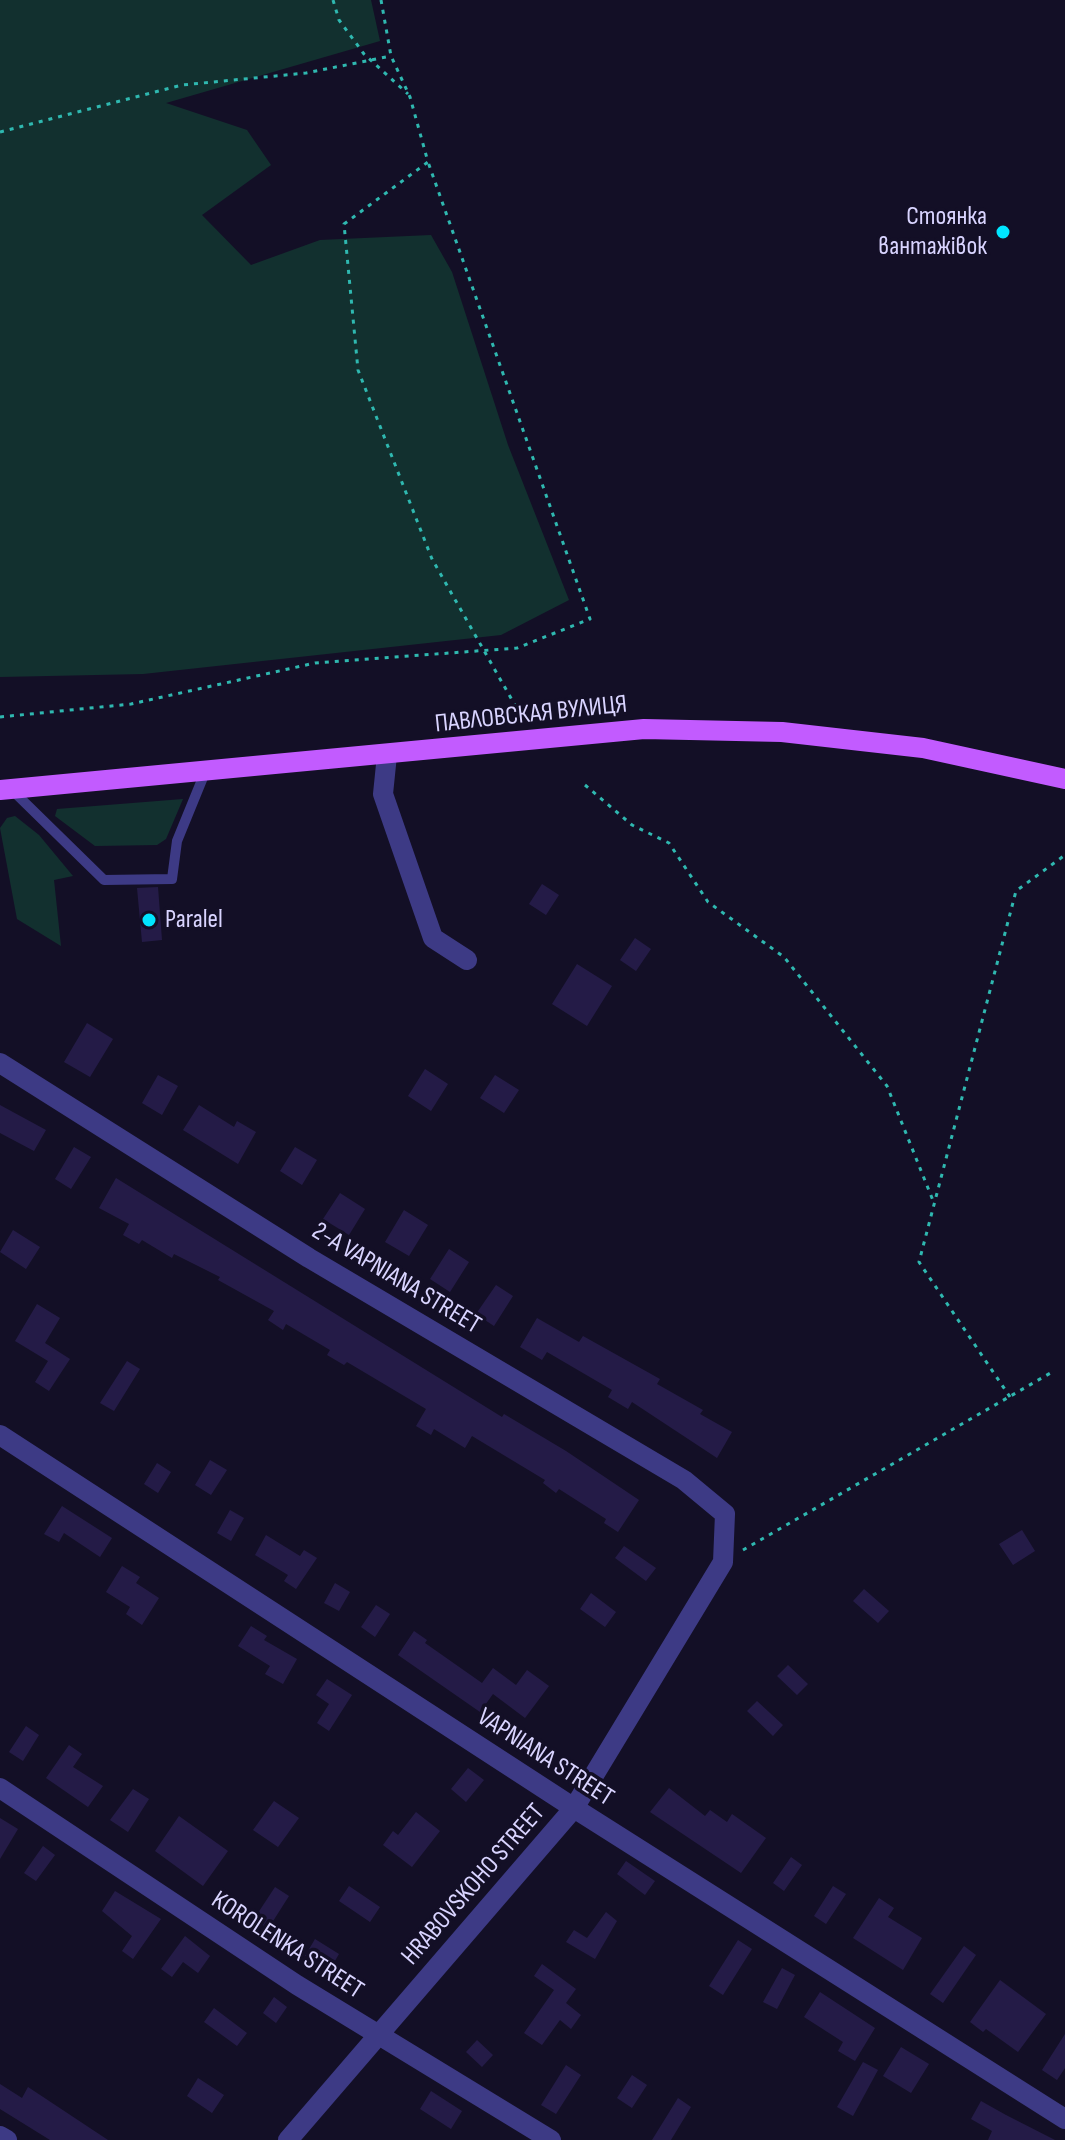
<!DOCTYPE html>
<html>
<head>
<meta charset="utf-8">
<style>
  body { margin:0 }
  canvas { display:block; background:#130f26 }
</style>
</head>
<body>
<canvas width="1065" height="2140"></canvas>
<script>
const context = document.querySelector('canvas').getContext('2d');
context.lineJoin = 'round';
function paint(path, color) {
  context.fillStyle = color;
  context.fill(path, 'evenodd');
}
function poly(rows) {
  const path = new Path2D();
  for (const r of rows) {
    path.moveTo(r[0], r[1]);
    for (let i = 2; i < r.length; i += 2) path.lineTo(r[i], r[i + 1]);
  }
  return path;
}
function stroke(path, color, width, dash) {
  context.strokeStyle = color;
  context.lineWidth = width;
  context.lineCap = dash ? 'butt' : 'round';
  context.setLineDash(dash || []);
  context.stroke(path);
}
function label(font, color, halo, rows, align = 'center') {
  context.font = font + ' "Sofia Sans Condensed",sans-serif';
  context.lineWidth = 7;
  context.setLineDash([]);
  context.textBaseline = 'middle';
  context.strokeStyle = halo;
  context.fillStyle = color;
  for (const [text, x, y, turn = 0] of rows) {
    context.save();
    context.translate(x, y);
    context.rotate((+turn || 0) * Math.PI / 180);
    context.textAlign = isNaN(turn) ? turn : align;
    if (halo) context.strokeText(text, 0, 0);
    context.fillText(text, 0, 0);
    context.restore();
  }
}
const green = poly([
  [0,0,371,0,380,41,166,103,247,130,271,165,202,215,251,265,320,240,431,235,452,272,508,445,569,600,501,635,143,674,0,677],
  [183,799,166,839,157,845,95,846,55,816,57,809],
  [15,816,39,835,73,876,54,880,61,946,17,919,0,828,7,818]
]);
const building = poly([
  [542,884,559,895,546,915,529,904],
  [158,887,162,940,142,942,137,888],
  [635,938,651,949,636,971,620,960],
  [577,964,612,986,587,1026,552,1004],
  [87,1023,113,1039,90,1077,64,1062],
  [425,1069,448,1084,431,1111,408,1096],
  [158,1075,178,1086,162,1115,142,1103],
  [495,1075,519,1090,504,1113,480,1098],
  [0,1105,46,1130,34,1151,0,1133],
  [199,1105,234,1127,237,1121,256,1132,238,1164,183,1130],
  [74,1147,91,1157,71,1189,55,1179],
  [295,1147,317,1160,302,1185,280,1171],
  [116,1178,502,1417,504,1414,566,1451,639,1500,618,1532,604,1523,606,1519,559,1489,556,1493,543,1483,545,1480,472,1436,465,1448,434,1429,431,1435,416,1426,426,1409,347,1362,344,1365,327,1355,330,1350,286,1324,283,1330,268,1320,274,1311,218,1280,220,1277,174,1254,172,1258,142,1240,139,1244,123,1235,129,1224,99,1208],
  [340,1193,365,1209,349,1235,323,1219],
  [404,1210,428,1225,409,1256,385,1242],
  [13,1230,40,1247,26,1269,0,1252],
  [449,1249,469,1262,450,1292,430,1279],
  [496,1285,513,1296,494,1326,476,1314],
  [37,1304,60,1318,45,1343,70,1359,49,1391,35,1382,48,1361,15,1341],
  [537,1318,579,1342,583,1336,660,1379,657,1384,703,1410,700,1414,732,1432,717,1458,632,1402,628,1409,608,1397,612,1390,547,1352,542,1360,520,1347],
  [127,1361,140,1369,114,1411,100,1403],
  [210,1460,227,1470,211,1495,195,1485],
  [157,1463,171,1472,158,1493,144,1484],
  [62,1506,112,1538,100,1557,64,1533,59,1542,44,1534],
  [230,1510,244,1518,231,1541,217,1533],
  [1022,1530,1035,1551,1013,1565,999,1544],
  [266,1535,300,1556,304,1550,317,1558,296,1589,284,1581,288,1575,255,1555],
  [624,1546,656,1568,646,1581,615,1558],
  [122,1566,140,1577,136,1583,159,1598,142,1625,126,1614,130,1607,106,1592],
  [335,1583,350,1592,339,1611,324,1603],
  [864,1589,889,1611,878,1623,853,1601],
  [591,1593,616,1612,605,1627,580,1609],
  [376,1605,390,1614,375,1637,361,1627],
  [251,1626,267,1636,264,1640,297,1659,283,1684,265,1674,270,1666,238,1646],
  [414,1631,427,1640,425,1643,482,1683,493,1668,516,1685,527,1670,549,1686,525,1718,493,1694,480,1712,398,1655],
  [788,1665,808,1684,797,1695,777,1676],
  [327,1679,352,1695,329,1731,317,1723,329,1704,316,1695],
  [757,1701,783,1725,773,1736,747,1711],
  [26,1726,39,1735,23,1761,9,1752],
  [69,1745,82,1754,73,1767,103,1786,88,1807,46,1778],
  [468,1768,484,1780,466,1802,451,1789],
  [669,1788,705,1816,710,1810,727,1822,732,1814,766,1838,741,1873,650,1812],
  [133,1789,149,1799,128,1832,110,1820],
  [274,1801,299,1818,278,1847,253,1830],
  [416,1812,440,1831,412,1867,383,1845,393,1831,398,1835],
  [179,1816,228,1851,203,1886,155,1851],
  [0,1818,18,1829,0,1859],
  [43,1846,55,1855,36,1881,24,1873],
  [791,1857,802,1865,784,1891,773,1883],
  [626,1861,655,1881,645,1895,617,1874],
  [349,1886,380,1907,370,1922,339,1901],
  [833,1886,846,1894,826,1924,814,1916],
  [275,1887,289,1896,268,1929,254,1919],
  [115,1891,161,1919,133,1959,122,1951,132,1936,102,1911],
  [879,1898,894,1908,888,1917,922,1938,903,1970,853,1938],
  [606,1912,617,1921,595,1959,566,1942,574,1930,587,1938],
  [185,1936,210,1956,198,1973,183,1962,172,1977,161,1969],
  [315,1939,339,1954,329,1971,305,1956],
  [738,1940,752,1949,723,1995,709,1986],
  [964,1946,976,1955,943,2003,930,1994],
  [542,1964,576,1989,566,2003,581,2015,571,2029,560,2020,542,2045,524,2033,554,1990,534,1976],
  [782,1968,795,1975,777,2009,763,2002],
  [1000,1980,1046,2014,1018,2052,986,2029,983,2032,970,2022],
  [820,1992,875,2028,855,2061,838,2051,843,2042,804,2017],
  [274,1997,287,2007,276,2023,263,2013],
  [214,2008,247,2033,237,2046,204,2022],
  [1065,2034,1065,2068,1057,2080,1042,2070],
  [477,2040,493,2055,482,2067,466,2052],
  [901,2047,929,2064,911,2093,883,2076],
  [863,2062,878,2070,853,2116,837,2107],
  [566,2065,581,2075,556,2114,541,2105],
  [632,2075,647,2085,632,2108,617,2098],
  [198,2078,224,2095,212,2113,187,2096],
  [0,2084,22,2098,28,2087,108,2140,50,2140,0,2109],
  [431,2091,462,2111,451,2129,420,2109],
  [678,2098,691,2107,671,2140,652,2140],
  [981,2101,1006,2115,1055,2140,988,2140,992,2131,971,2119]
]);
const path = poly([
  [333,0,339,20,364,54,408,94],
  [381,0,391,56,410,97,428,162,344,224,358,370,432,559,516,707],
  [0,132,182,85,306,73,391,56],
  [0,717,131,704,315,663,517,648,590,619,428,162],
  [585,785,632,825,669,843,708,902,784,957,887,1086,934,1203],
  [1010,1397,919,1262,1016,891,1065,855],
  [743,1550,1054,1371]
]);
const service = poly([
  [12,790,104,880,172,879,177,841,206,770]
]);
const minor = poly([
  [387,755,383,794,433,938,467,960],
  [0,1063,309,1258,684,1480,725,1514,723,1562,574,1808,288,2140],
  [0,1435,574,1808,1065,2119],
  [0,1788,297,1985,551,2140],
  [0,2136,7,2140]
]);
const primary = poly([
  [0,790,644,729,782,732,923,748,1065,779]
]);
const markers = [
  [1003,232,8,"#00e5ff"],
  [149,920,8,"#00e5ff"]
];
const poiNames = [
  ["Стоянка",987,217],
  ["вантажівок",987,247],
  ["Paralel",165,920,"left"]
];
const streetNames = [
  ["ПАВЛОВСКАЯ ВУЛИЦЯ",531,715,-6],
  ["2-A VAPNIANA STREET",396,1279,31],
  ["VAPNIANA STREET",545,1758,33],
  ["HRABOVSKOHO STREET",474,1885,-49],
  ["KOROLENKA STREET",287,1946,33]
];
paint(green, '#12302f');
paint(building, '#241b47');
stroke(path, '#2fb8b0', 3, [4, 6]);
stroke(service, '#3d3a85', 10);
stroke(minor, '#3d3a85', 20);
stroke(primary, '#c25bff', 20);
for (const [x, y, r, color] of markers) {
  const dot = new Path2D();
  dot.arc(x, y, r, 0, 2 * Math.PI);
  context.fillStyle = color;
  context.fill(dot);
  stroke(dot, '#130f26', 3);
}
label('26px', '#d9d4ff', '#130f26', poiNames, 'right');
label('26px', '#d9d4ff', '#130f26', streetNames);
</script>
</body>
</html>
